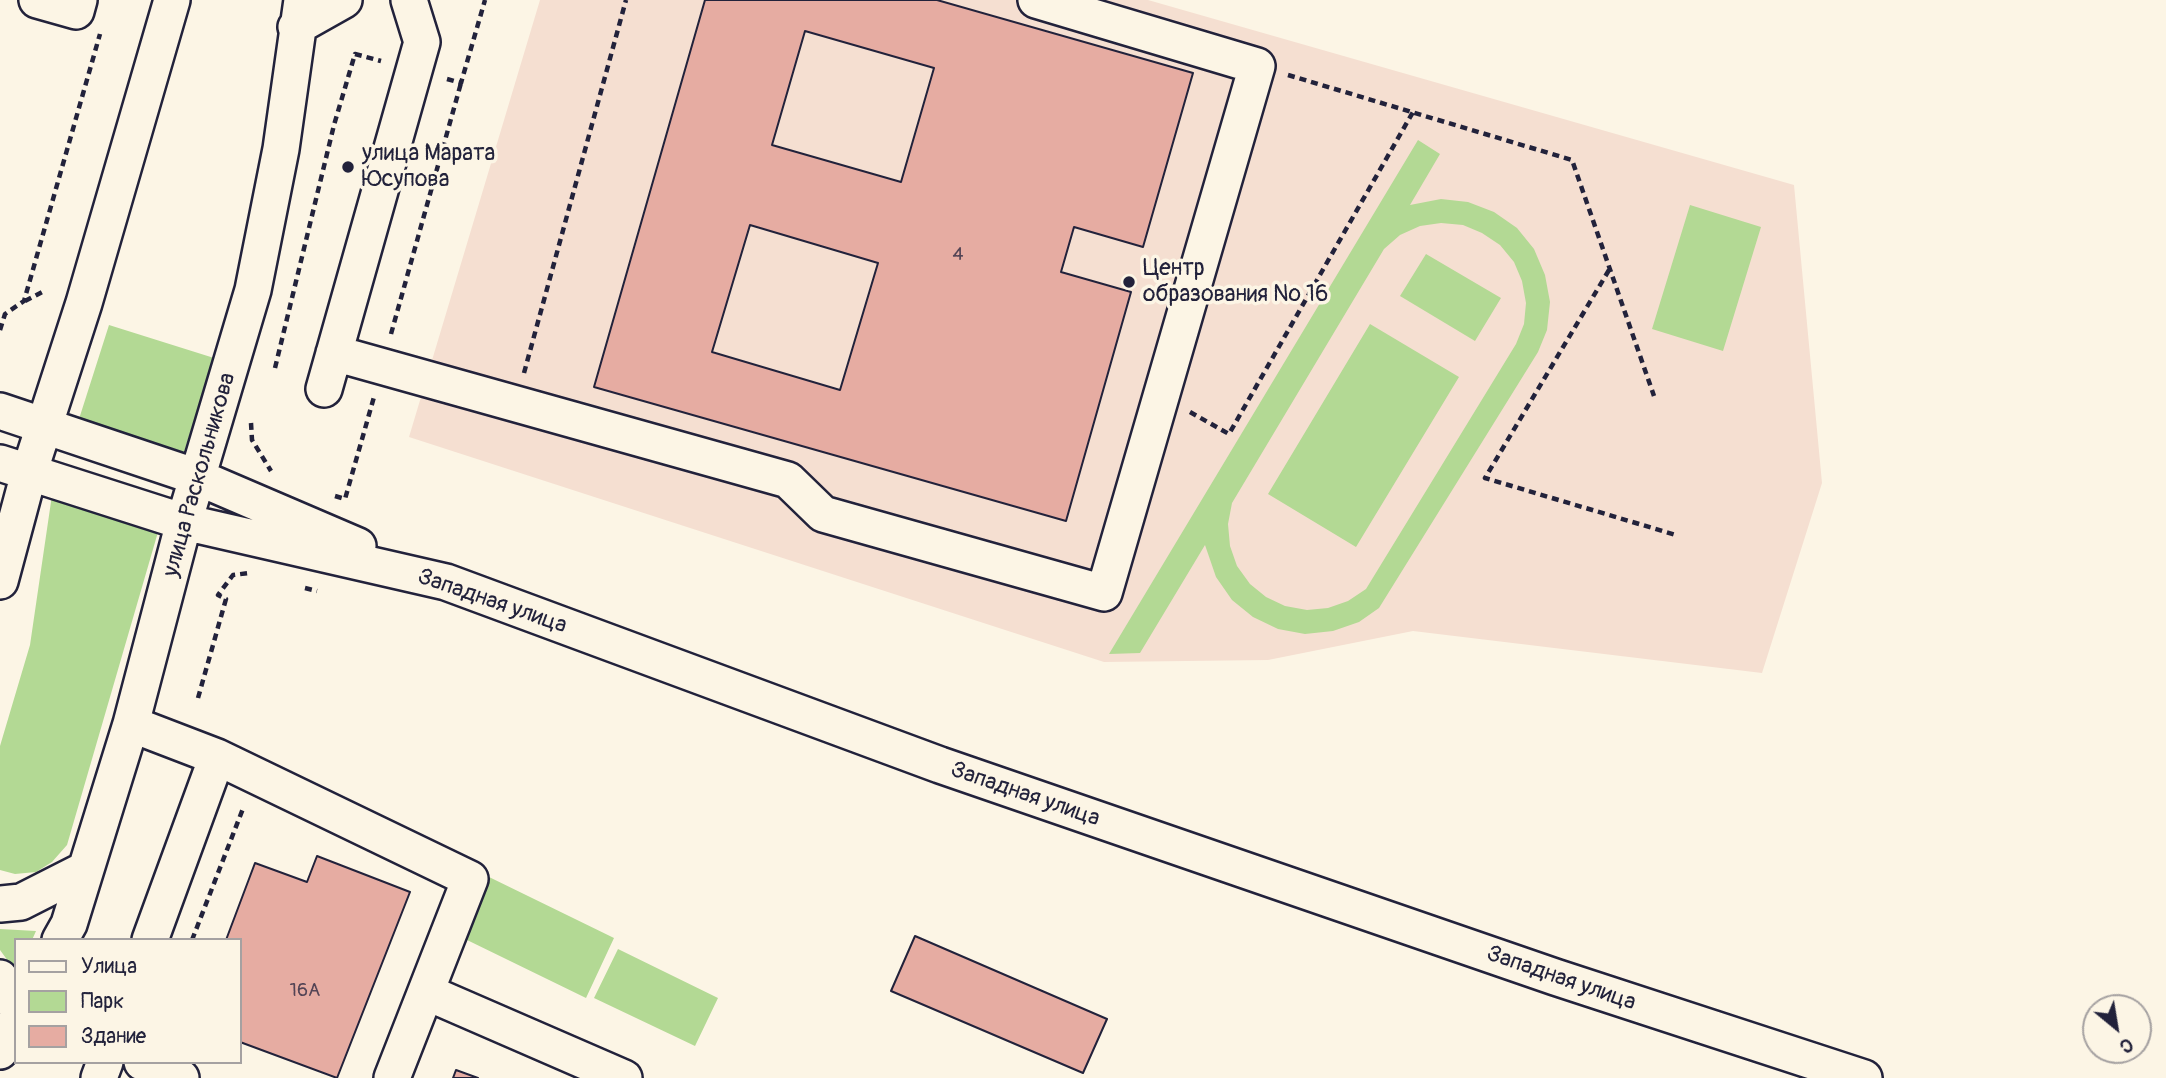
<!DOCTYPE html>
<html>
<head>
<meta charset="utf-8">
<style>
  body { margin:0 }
  #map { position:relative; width:2166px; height:1078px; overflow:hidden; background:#fcf5e5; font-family:Pangolin,sans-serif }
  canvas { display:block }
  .legend { position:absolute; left:14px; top:938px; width:228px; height:126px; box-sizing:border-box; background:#fcf5e5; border:2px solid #a5a1a1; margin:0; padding:9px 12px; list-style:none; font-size:21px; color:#22223b }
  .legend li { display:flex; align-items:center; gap:14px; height:35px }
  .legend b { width:35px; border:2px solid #a5a1a1 }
  .north { position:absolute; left:2082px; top:994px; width:70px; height:70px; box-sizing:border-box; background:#fcf5e5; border:2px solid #a5a1a1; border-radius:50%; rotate:150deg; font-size:19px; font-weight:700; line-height:28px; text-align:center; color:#22223b }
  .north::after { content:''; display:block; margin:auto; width:24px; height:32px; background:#22223b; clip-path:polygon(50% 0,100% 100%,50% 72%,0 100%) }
</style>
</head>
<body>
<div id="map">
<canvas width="2166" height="1078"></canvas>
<ul class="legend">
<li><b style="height:9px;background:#fcf5e5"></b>Улица</li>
<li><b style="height:19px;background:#b3d994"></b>Парк</li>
<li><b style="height:19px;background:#e6aca2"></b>Здание</li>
</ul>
<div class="north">С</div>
</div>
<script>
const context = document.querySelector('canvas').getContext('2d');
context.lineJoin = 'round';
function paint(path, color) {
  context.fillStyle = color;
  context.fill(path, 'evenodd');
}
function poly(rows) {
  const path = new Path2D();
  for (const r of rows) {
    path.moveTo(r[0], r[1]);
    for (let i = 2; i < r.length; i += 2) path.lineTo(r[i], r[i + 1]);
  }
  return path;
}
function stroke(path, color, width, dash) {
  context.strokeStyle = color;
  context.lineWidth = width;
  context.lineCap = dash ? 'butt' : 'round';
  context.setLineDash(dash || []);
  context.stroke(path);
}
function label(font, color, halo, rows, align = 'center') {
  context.font = font + ' Pangolin,sans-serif';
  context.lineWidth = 7;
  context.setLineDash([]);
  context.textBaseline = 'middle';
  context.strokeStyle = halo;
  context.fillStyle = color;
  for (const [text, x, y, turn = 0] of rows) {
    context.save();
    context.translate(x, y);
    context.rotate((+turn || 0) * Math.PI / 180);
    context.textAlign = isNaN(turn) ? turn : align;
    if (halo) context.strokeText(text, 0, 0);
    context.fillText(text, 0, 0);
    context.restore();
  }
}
const built = poly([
  [540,0,1148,0,1794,185,1822,483,1762,673,1413,631,1268,660,1104,662,409,437]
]);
const green = poly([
  [1418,140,1440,154,1410,205,1441,199,1468,202,1494,212,1517,228,1534,249,1545,275,1550,302,1547,330,1538,352,1379,608,1359,622,1333,631,1305,634,1278,629,1253,617,1232,600,1216,577,1205,545,1140,653,1109,654],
  [1441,223,1463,225,1482,233,1500,245,1514,262,1522,281,1526,303,1524,324,1516,344,1366,589,1348,601,1328,608,1307,610,1285,606,1266,597,1250,584,1237,566,1230,546,1228,524,1232,503,1384,249,1400,235,1420,226],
  [1690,205,1761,227,1723,351,1652,329],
  [1426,254,1501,298,1475,341,1400,296],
  [1370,324,1459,377,1356,547,1268,494],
  [109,325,214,358,184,452,79,419],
  [52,495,158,532,67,845,52,862,36,872,15,874,0,870,0,746,30,645],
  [487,876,614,938,586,998,467,940],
  [0,929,36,931,32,940,16,940,16,972,0,950],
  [618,949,718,998,695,1046,594,998]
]);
const building = poly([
  [705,0,937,0,1193,73,1143,247,1074,227,1061,272,1131,292,1066,521,594,387,705,0],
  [805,31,934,68,901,182,772,145,805,31],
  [750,225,878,263,840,390,712,352,750,225],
  [317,856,410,892,337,1078,240,1042,240,940,226,940,255,863,307,882,317,856],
  [915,936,1107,1019,1083,1073,891,991,915,936],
  [456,1070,478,1078,453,1078,456,1070]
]);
const path = poly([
  [1288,75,1572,160,1654,396],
  [447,79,461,83,485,0],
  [1609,270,1485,478,1676,535],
  [25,301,46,290],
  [0,330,5,314,24,301,100,34],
  [391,334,461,83],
  [275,368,334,125,355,54,381,61],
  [524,373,626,0],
  [1190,412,1229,434,1413,112],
  [251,423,252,440,271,471],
  [335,496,345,499,374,397],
  [305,588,317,591],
  [198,698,226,599,218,595,233,575,249,573],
  [192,940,244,806]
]);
const minor = poly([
  [37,0,76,11,79,0],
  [296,27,344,0],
  [334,353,788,480,823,514,1104,593,1257,66,1036,0],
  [324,389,422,42,409,0],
  [0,411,197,477,358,546],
  [0,463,184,522,446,582,940,765,1555,977,1864,1078],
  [0,581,29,473,84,303,172,0],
  [131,724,217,757,150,940],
  [217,757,470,879,392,1078],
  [0,904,21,902,86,869],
  [60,940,69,924,131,724,184,522,253,290,281,149,302,0],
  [0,978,11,993,16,1006],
  [426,992,624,1078],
  [0,1051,16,1021],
  [142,1062,181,1078],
  [99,1078,105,1062]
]);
const markers = [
  [348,167,7,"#22223b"],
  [1129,282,7,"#22223b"]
];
const numberNames = [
  ["4",958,255],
  ["16А",305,991]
];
const poiNames = [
  ["улица Марата",362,154],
  ["Юсупова",362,180],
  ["Центр",1143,269],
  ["образования № 16",1143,295]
];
const streetNames = [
  ["улица Раскольникова",200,475,-74],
  ["Западная улица",492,602,19],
  ["Западная улица",1025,795,19],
  ["Западная улица",1561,979,19]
];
paint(built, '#f5dfd1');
paint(green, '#b3d994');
paint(building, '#e6aca2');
stroke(building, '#22223b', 2);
stroke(minor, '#22223b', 40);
stroke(path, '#22223b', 4.5, [7, 5]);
stroke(minor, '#fcf5e5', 35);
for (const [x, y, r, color] of markers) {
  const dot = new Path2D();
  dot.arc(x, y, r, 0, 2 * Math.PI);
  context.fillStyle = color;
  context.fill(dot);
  stroke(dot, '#fcf5e5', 2.5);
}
label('19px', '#534455', null, numberNames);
label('23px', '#22223b', '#fcf5e5', poiNames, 'left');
label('23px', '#22223b', '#fcf5e5', streetNames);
</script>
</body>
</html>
